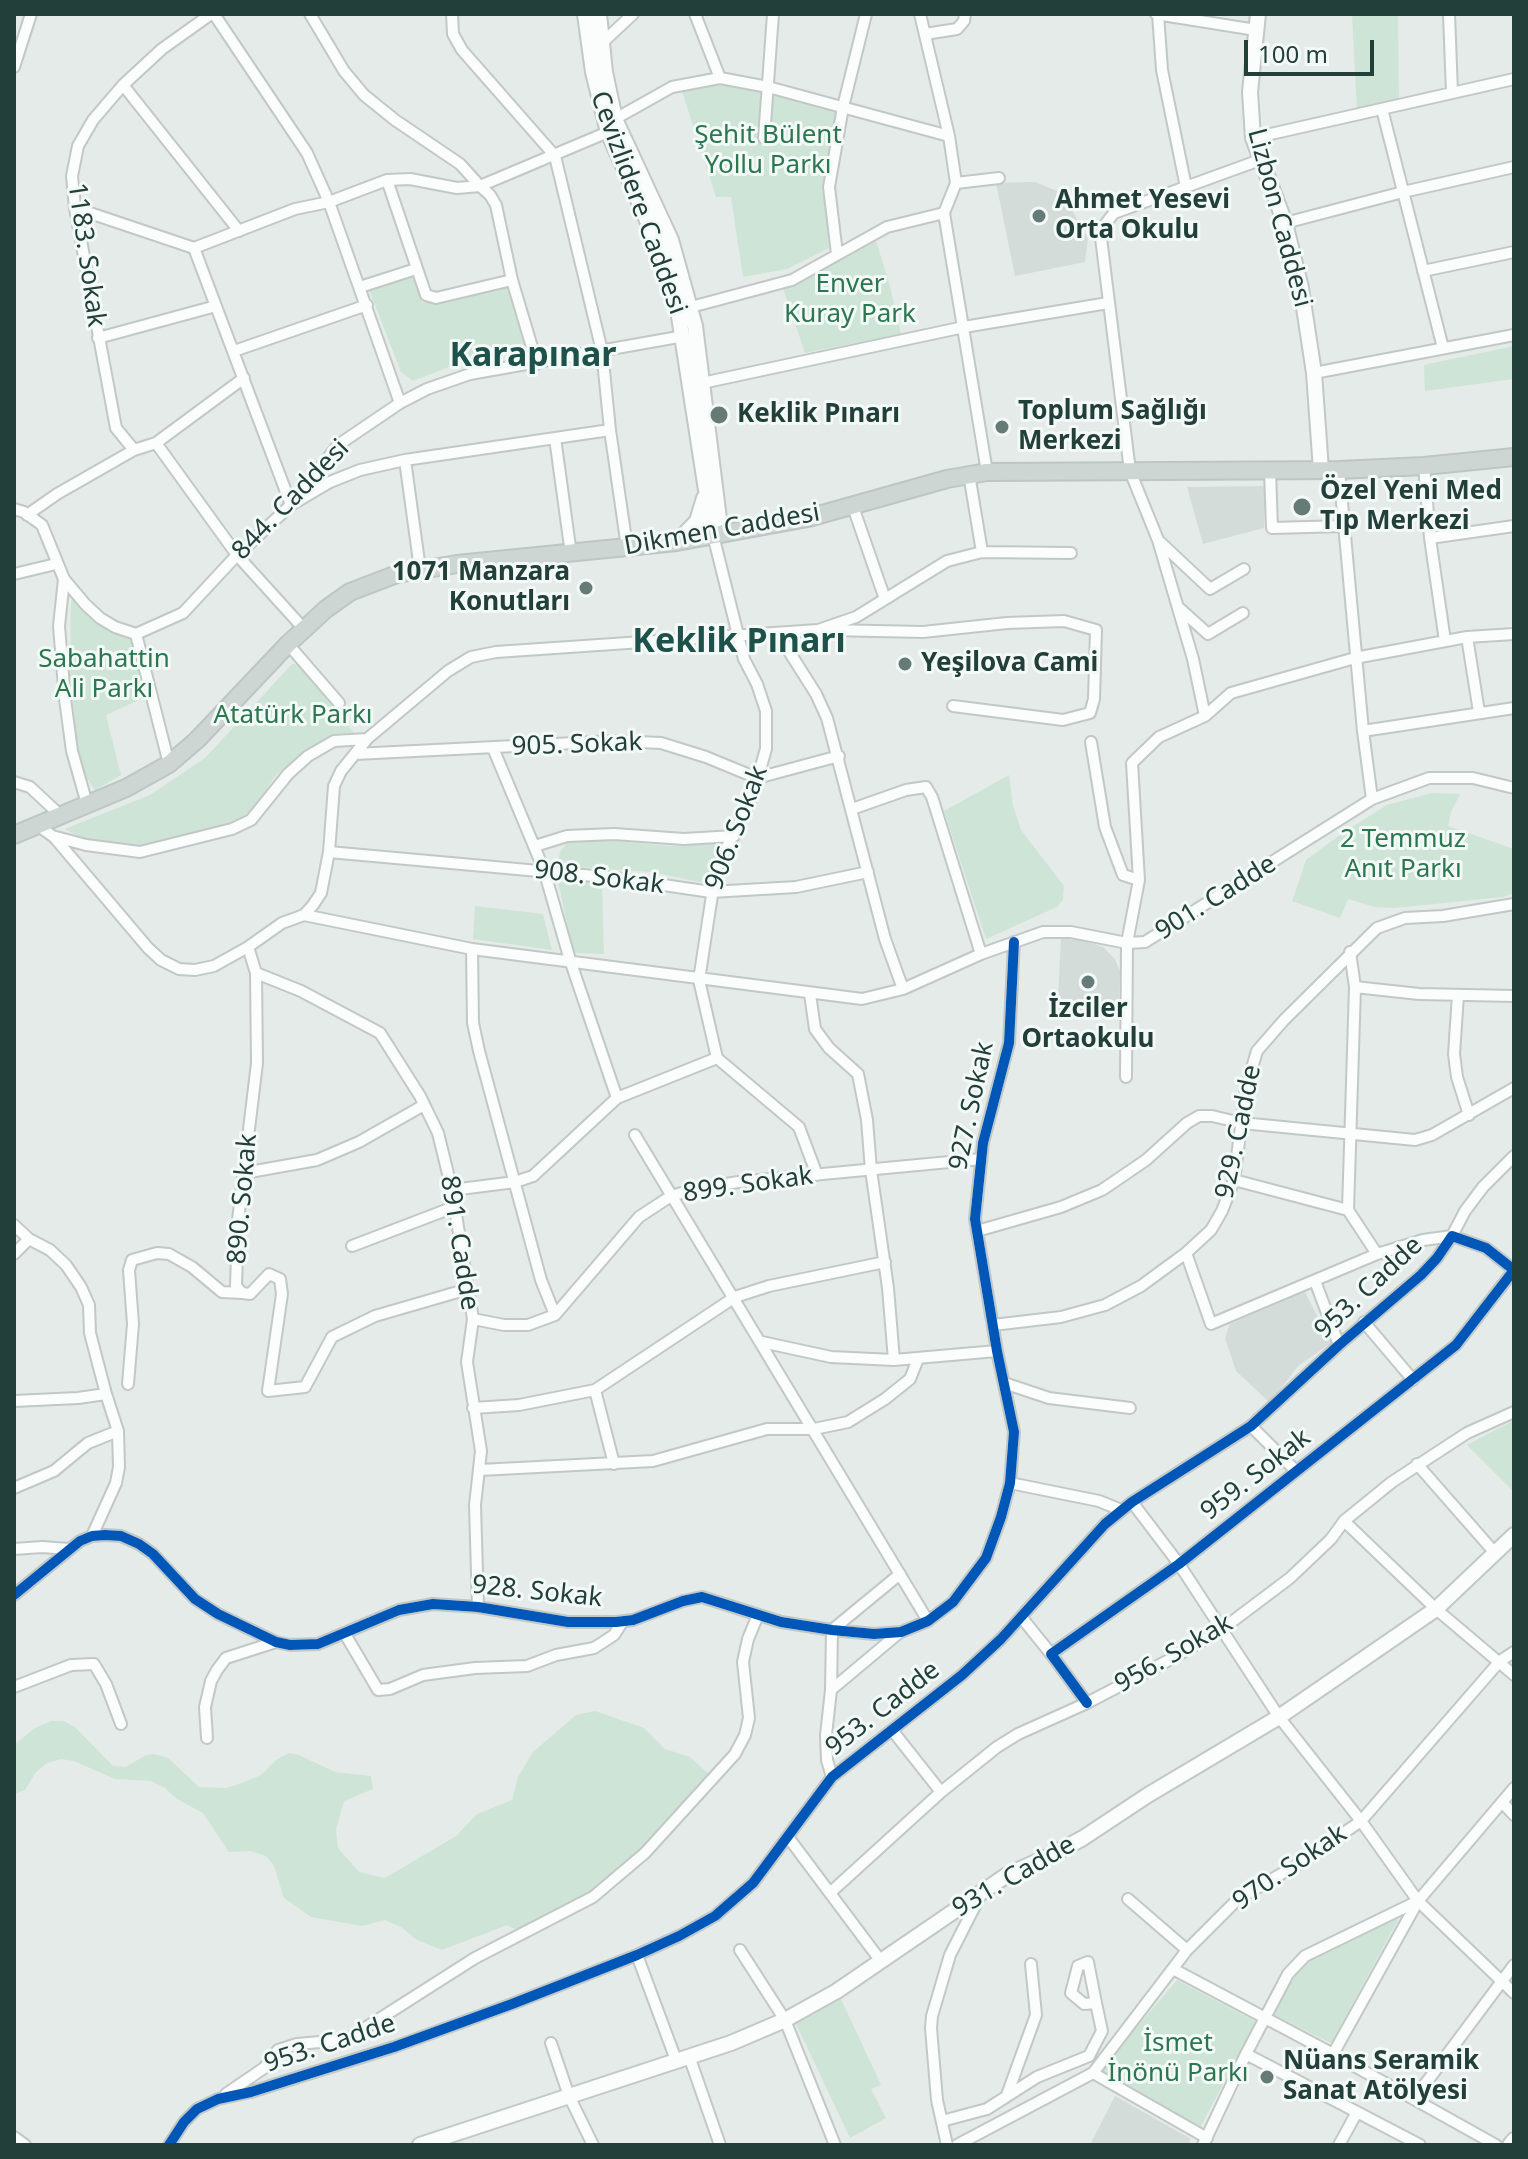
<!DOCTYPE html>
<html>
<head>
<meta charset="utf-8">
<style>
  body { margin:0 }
  #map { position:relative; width:1528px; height:2159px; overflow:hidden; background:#e5ebe8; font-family:"Noto Sans",sans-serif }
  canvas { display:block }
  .frame { position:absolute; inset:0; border:16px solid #223f3a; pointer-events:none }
  .scale { position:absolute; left:1244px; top:40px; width:130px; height:36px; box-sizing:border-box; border:4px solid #223f3a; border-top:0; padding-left:10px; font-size:24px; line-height:28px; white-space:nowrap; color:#223f3a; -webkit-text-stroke:6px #f3f9f7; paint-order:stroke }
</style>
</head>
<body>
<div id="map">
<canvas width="1528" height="2159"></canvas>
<div class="frame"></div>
<div class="scale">100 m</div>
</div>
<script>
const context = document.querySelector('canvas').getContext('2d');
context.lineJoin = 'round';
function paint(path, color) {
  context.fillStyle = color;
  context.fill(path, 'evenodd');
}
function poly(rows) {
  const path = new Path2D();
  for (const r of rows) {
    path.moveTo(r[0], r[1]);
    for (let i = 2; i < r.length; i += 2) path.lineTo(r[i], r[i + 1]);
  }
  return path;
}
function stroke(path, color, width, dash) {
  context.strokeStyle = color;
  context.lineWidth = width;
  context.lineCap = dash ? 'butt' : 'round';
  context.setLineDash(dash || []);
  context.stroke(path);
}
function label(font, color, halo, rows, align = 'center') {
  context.font = font + ' "Noto Sans",sans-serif';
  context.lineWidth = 6;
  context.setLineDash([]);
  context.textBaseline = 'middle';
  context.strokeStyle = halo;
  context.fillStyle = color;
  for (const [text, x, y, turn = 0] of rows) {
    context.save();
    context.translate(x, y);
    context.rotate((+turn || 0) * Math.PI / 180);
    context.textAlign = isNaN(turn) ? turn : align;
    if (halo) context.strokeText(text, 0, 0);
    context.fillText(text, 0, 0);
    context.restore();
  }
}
const built = poly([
  [1035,182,1062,193,1088,238,1085,262,1015,276,996,183],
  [1265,486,1264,528,1203,544,1187,487],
  [1061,937,1073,937,1103,947,1115,959,1120,972,1118,1015,1057,1017],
  [1305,1292,1331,1343,1298,1366,1270,1403,1236,1371,1225,1338,1230,1324],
  [1115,2096,1191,2139,1188,2145,1090,2145]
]);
const green = poly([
  [1352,14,1398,14,1399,102,1357,111],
  [720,82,775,91,836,109,823,181,829,248,787,269,743,277,731,197,716,197,681,88],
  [876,241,890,286,901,334,805,353,783,288,795,285],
  [414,273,422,303,506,282,528,349,464,361,413,381,401,372,368,287],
  [1514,346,1514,379,1425,391,1424,365],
  [76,600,98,624,123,637,132,637,143,698,106,715,121,775,95,790,84,774,76,737,70,677,71,601],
  [292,664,300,665,354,733,334,734,307,750,275,776,253,810,233,822,186,838,151,845,106,845,78,836,65,829,150,795,205,758],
  [1009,775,1013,806,1021,830,1064,886,1063,900,1057,907,986,939,944,811],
  [1432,793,1460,794,1451,812,1448,826,1514,849,1514,893,1503,897,1394,908,1375,907,1348,899,1340,918,1292,901,1306,860,1341,834,1387,805],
  [592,839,671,846,722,842,704,883,652,872,562,866,559,859,560,852,567,843],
  [558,881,602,883,604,954,573,953],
  [475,906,543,914,552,950,473,939],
  [1514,1420,1514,1492,1467,1445],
  [595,1711,644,1728,665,1749,690,1757,713,1778,593,1897,522,1933,507,1925,442,1950,417,1940,401,1927,385,1920,362,1926,311,1917,284,1898,274,1866,266,1856,250,1851,229,1852,203,1813,177,1799,165,1788,151,1781,115,1779,74,1761,61,1759,47,1763,36,1772,25,1790,14,1794,14,1745,35,1728,51,1721,64,1721,75,1727,113,1766,126,1767,146,1755,154,1754,168,1758,199,1787,226,1788,239,1784,261,1775,276,1760,289,1753,299,1755,335,1772,371,1776,373,1789,344,1801,336,1829,338,1848,359,1872,385,1878,456,1836,477,1814,512,1800,518,1777,533,1752,576,1715],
  [1399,1918,1331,2043,1272,2014,1302,1965],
  [1177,1980,1256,2022,1199,2130,1104,2079,1103,2067],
  [841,1999,881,2085,871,2089,886,2118,850,2138,796,2024]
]);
const street = poly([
  [214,14,307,153,329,202,400,403],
  [310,14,344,71,364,95,395,120,460,164,480,186,608,132],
  [452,14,453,34,462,50,555,156,602,351,610,430,627,547],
  [695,14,720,78],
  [920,14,949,136,956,183,944,213,987,472],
  [1156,14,1256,30],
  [1158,14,1162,70,1186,187],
  [1449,14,1452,93],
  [925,34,957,29,964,21,965,14],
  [602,43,633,14],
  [14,67,31,14],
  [123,85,239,231],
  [1382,109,1443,348],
  [615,119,672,87,720,78,768,87,949,136],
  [764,138,773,14],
  [1253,138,1514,79],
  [387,180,426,295,436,298,512,280],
  [956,183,999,178],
  [75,208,194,248,291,505,330,482,360,470,405,460,610,430],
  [1285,223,1403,192,1514,167],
  [194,248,295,209,329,202,387,180,410,179,457,188,480,186,490,195,496,205,512,280,537,364],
  [837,254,829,187,843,107,866,14],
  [1423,271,1514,252],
  [360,287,416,269],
  [691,307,792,280,887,227,944,213],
  [98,338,216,306],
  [234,351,367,305],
  [1314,373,1514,335],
  [702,383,964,327,1108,303],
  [555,438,571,554],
  [156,443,237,555,304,629],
  [134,450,116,428,75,208,72,176,78,146,93,120,123,85,162,49,211,14],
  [405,460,420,569],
  [1424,466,1430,538,1445,641],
  [1339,470,1363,731,1372,799],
  [1270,471,1272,528,1344,526],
  [969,474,982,552],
  [852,504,885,599],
  [14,509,24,512,42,525,64,579,85,604,100,618,115,627,136,634,183,613,237,555,291,505,338,445,400,403,427,389,470,374,684,336],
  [27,515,57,494,134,450,156,443,244,378],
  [713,535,744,659,757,684,766,711,766,749,752,797,716,869,699,980,717,1058,799,1127,817,1175],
  [1430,538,1514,526],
  [1160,542,1210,589,1244,569],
  [14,574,56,564],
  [64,579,59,626,65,699,72,751,87,804],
  [1178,607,1208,634,1243,613],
  [828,630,923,632,1007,623,1064,621,1096,630,1094,699,1090,713,1063,720,953,706],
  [136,634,169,764],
  [778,634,816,694,827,718,885,939,903,989],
  [1467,637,1479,712],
  [288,644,339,703],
  [1205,716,1231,693,1355,658,1467,637,1514,634],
  [1363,731,1514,708],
  [1091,742,1105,827,1123,875,1139,880],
  [493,748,544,870,570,960,617,1098],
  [355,754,615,741,661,743,706,757,757,778,839,756],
  [14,782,30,787,60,815],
  [852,809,906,790,926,787,932,797,981,954],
  [37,825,54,837,148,948,161,960,179,969,195,970,214,966,248,947,282,923,304,915,313,905,321,893,329,852,334,786,341,771,367,739,448,671,471,657,496,652,818,630,856,617,947,561,982,552,1071,553],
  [56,837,86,845,140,852,232,829,251,820,288,774,308,756,334,741,367,739],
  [535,846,567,836,614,834,684,839,734,836],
  [329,852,616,878,711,892,796,887,868,872],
  [304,915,472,949,862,999,903,989,981,954,1043,932,1071,932,1127,943,1145,942,1372,799,1429,778,1473,778,1514,788],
  [248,947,256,973,257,1063,238,1220,236,1286,242,1293,250,1294,269,1274,280,1279,282,1294,268,1391,305,1387,332,1337,375,1316,468,1289],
  [472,949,473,1023,479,1051,541,1280,555,1315],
  [1350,952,1355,987,1348,1210,1377,1254],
  [256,973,301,991,380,1033,420,1096,438,1133,452,1190,473,1319,467,1362,481,1451,475,1505,478,1607],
  [1355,987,1419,994,1514,996],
  [810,994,815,1029,829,1048,858,1074,867,1120,871,1170,888,1288,894,1360],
  [1458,995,1454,1054,1457,1077,1469,1115],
  [1126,1077,1127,943,1139,880,1132,763,1159,737,1205,716,1193,659,1158,540,1130,471,1101,238,1103,227,1114,213,1260,160],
  [635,1135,928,1621],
  [244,1173,317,1160,359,1142,424,1105],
  [1234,1180,1348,1210],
  [452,1190,515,1182,533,1176,617,1098,717,1058],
  [14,1225,29,1239,50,1250,66,1265,81,1287,89,1305,90,1333,106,1394],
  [977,1231,1061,1207,1102,1190,1146,1160,1187,1123,1199,1116,1212,1116,1242,1123,1415,1140,1432,1135,1514,1088],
  [352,1246,454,1207],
  [1186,1253,1211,1324,1377,1254,1423,1240,1452,1236,1465,1211,1483,1187,1514,1156],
  [14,1254,29,1239],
  [1315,1281,1339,1345],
  [473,1319,504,1325,528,1325,555,1315,639,1217,671,1196,692,1190,738,1182,981,1159],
  [1364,1322,1413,1380],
  [993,1325,1061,1317,1105,1305,1141,1286,1186,1253,1211,1230,1222,1211,1234,1180,1246,1088,1257,1051,1284,1020,1377,928,1405,918,1443,916,1514,904],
  [762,1342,831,1357,894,1360,997,1351],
  [1004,1383,1049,1398,1130,1408],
  [128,1384,133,1324,129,1270,132,1260,157,1253,169,1254,192,1267,222,1292,242,1293],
  [595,1390,614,1464],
  [14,1401,78,1398,106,1394,118,1431,119,1467,116,1483,92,1536],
  [473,1408,519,1405,595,1390,735,1297,769,1286,885,1262],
  [1251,1426,1296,1471],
  [1417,1464,1495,1553],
  [480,1470,653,1461,767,1429,814,1429,848,1422,885,1399,910,1379,918,1359],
  [1010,1483,1099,1501,1121,1510],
  [14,1488,54,1471,88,1443,118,1431],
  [1132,1502,1179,1564,1279,1717,1361,1821,1418,1901,1514,1993],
  [1344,1521,1436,1609,1514,1675],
  [14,1549,42,1547,69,1549],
  [14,1595,80,1541,92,1536,105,1535,121,1536,139,1544,153,1554,195,1599,218,1614,276,1642,290,1645,318,1644,399,1610,433,1604,478,1607,568,1622,616,1622,633,1620,683,1601,702,1597,781,1622,832,1630,874,1634,901,1632,928,1621,953,1602,986,1558,1001,1517,1010,1483,1014,1432,997,1351,975,1219,983,1143,1009,1043,1014,942],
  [1022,1618,1051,1654],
  [345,1634,378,1690,390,1689,423,1675,475,1668,527,1666,556,1655,594,1648,614,1635,623,1621],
  [14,1687,71,1665,94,1664,106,1684,121,1724],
  [831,1690,899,1633],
  [892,1730,941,1792],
  [207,1738,205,1707,211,1681,217,1670,226,1658,276,1642],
  [832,1777,827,1760,826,1735,831,1690,832,1630,900,1574],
  [1502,1802,1514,1815],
  [788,1837,880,1960],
  [831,1892,941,1792,997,1747,1018,1734,1087,1703,1171,1659,1221,1630,1290,1578,1331,1539,1344,1521,1392,1482,1467,1433,1514,1412],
  [1128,1899,1187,1950],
  [740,1950,785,2020,835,2145],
  [637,1955,676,2060],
  [1088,1962,1096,2003,1084,2004,1071,1993,1078,1966,1088,1962],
  [1173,1969,1333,2054,1496,2145],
  [551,2043,569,2096,593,2145],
  [1246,2054,1420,2145],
  [1333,2054,1418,1901,1514,1788],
  [689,2056,720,2145],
  [1093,2073,1207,2138],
  [226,2094,264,2068,278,2050,297,2044,343,2040,351,2037,475,1958,593,1897,645,1853,735,1754,745,1735,749,1718,743,1662,748,1639,758,1615],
  [1007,2095,1036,2015,1031,1964],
  [1414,2099,1514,1965],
  [942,2121,987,2109,1037,2077,1089,2056,1102,2031,1096,2003],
  [14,2137,25,2145],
  [169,2145,184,2122,197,2109,218,2099,251,2092,394,2047,512,2004,637,1955,679,1936,715,1916,753,1883,832,1777,962,1675,1001,1639,1105,1524,1132,1502,1251,1426,1339,1345,1421,1275,1437,1258,1452,1236,1486,1248,1514,1270,1456,1345,1179,1564,1051,1654,1087,1703],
  [947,2145,937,2100,931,2028,932,2016,950,1955,980,1896],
  [957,2145,1093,2073,1187,1950,1238,1899,1300,1863,1361,1821,1500,1661,1514,1652],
  [1203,2145,1246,2054,1288,1974,1305,1956,1418,1901],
  [1339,2145,1357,2112]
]);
const secondary = poly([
  [585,14,593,72,608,132,665,261,678,310,713,535],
  [599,14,605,72,615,119,671,240,695,326,719,519],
  [1258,14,1250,92,1253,138,1285,223,1301,288,1314,373,1321,470],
  [677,542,697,521,704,498],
  [420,2145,731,2043,785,2020,837,1991,1007,1875,1050,1856,1083,1838,1148,1795,1279,1717,1436,1609,1514,1535],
  [1510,2145,1514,2140]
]);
const primary = poly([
  [14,835,126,788,169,764,197,740,288,644,326,609,350,592,397,574,457,564,677,542,808,518,947,479,987,472,1339,470,1424,466,1514,457]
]);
const cycleway = poly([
  [14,1595,80,1541,92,1536,105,1535,121,1536,139,1544,153,1554,195,1599,218,1614,276,1642,290,1645,318,1644,399,1610,433,1604,478,1607,568,1622,616,1622,633,1620,683,1601,702,1597,781,1622,832,1630,874,1634,901,1632,928,1621,953,1602,986,1558,1001,1517,1010,1483,1014,1432,997,1351,975,1219,983,1143,1009,1043,1014,942],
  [169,2145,184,2122,197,2109,218,2099,251,2092,394,2047,512,2004,637,1955,679,1936,715,1916,753,1883,832,1777,962,1675,1001,1639,1105,1524,1132,1502,1251,1426,1339,1345,1421,1275,1437,1258,1452,1236,1486,1248,1514,1270,1456,1345,1179,1564,1051,1654,1087,1703]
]);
const markers = [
  [1039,216,8,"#667b77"],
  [719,415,10,"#667b77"],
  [1002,427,8,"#667b77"],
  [1302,507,10,"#667b77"],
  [586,588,8,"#667b77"],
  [905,664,8,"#667b77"],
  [1088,982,8,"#667b77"],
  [1267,2077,8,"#667b77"]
];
const parkNames = [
  ["Şehit Bülent",768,136],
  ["Yollu Parkı",768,166],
  ["Enver",850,285],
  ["Kuray Park",850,315],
  ["Sabahattin",104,660],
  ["Ali Parkı",104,690],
  ["Atatürk Parkı",293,716],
  ["2 Temmuz",1403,840],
  ["Anıt Parkı",1403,870],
  ["İsmet",1178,2044],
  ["İnönü Parkı",1178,2074]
];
const poiNames = [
  ["Ahmet Yesevi",1055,201],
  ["Orta Okulu",1055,231],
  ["Toplum Sağlığı",1018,412],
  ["Merkezi",1018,442],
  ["Keklik Pınarı",737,415],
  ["Özel Yeni Med",1320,492],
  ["Tıp Merkezi",1320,522],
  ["1071 Manzara",570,573,"right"],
  ["Konutları",570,603,"right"],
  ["Yeşilova Cami",921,664],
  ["İzciler",1088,1010,"center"],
  ["Ortaokulu",1088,1040,"center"],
  ["Nüans Seramik",1283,2062],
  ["Sanat Atölyesi",1283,2092]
];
const streetNames = [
  ["Cevizlidere Caddesi",638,203,70],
  ["Lizbon Caddesi",1279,218,75],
  ["1183. Sokak",86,255,82],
  ["844. Caddesi",291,500,-46],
  ["Dikmen Caddesi",722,530,-10],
  ["905. Sokak",577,745,-2],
  ["906. Sokak",737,828,-69],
  ["908. Sokak",599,878,7],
  ["901. Cadde",1216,898,-32],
  ["927. Sokak",972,1106,-78],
  ["929. Cadde",1239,1132,-78],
  ["899. Sokak",748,1185,-8],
  ["890. Sokak",243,1199,-85],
  ["891. Cadde",459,1243,81],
  ["953. Cadde",1369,1288,-43],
  ["959. Sokak",1256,1475,-38],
  ["928. Sokak",537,1592,6],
  ["956. Sokak",1174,1654,-30],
  ["953. Cadde",883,1709,-38],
  ["970. Sokak",1290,1868,-34],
  ["931. Cadde",1014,1877,-30],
  ["953. Cadde",330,2044,-18]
];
const districtNames = [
  ["Karapınar",533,356],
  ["Keklik Pınarı",739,642]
];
paint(built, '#d3dcd9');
paint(green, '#cee4d7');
stroke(street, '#c2c8c5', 14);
stroke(secondary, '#c1c8c6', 18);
stroke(primary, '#bdc6c4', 20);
stroke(street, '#fbfcfc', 10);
stroke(secondary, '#fbfcfc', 14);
stroke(primary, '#ced6d4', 16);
stroke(cycleway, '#0057b8', 10);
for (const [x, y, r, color] of markers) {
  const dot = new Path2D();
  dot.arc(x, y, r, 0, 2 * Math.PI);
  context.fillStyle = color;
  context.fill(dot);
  stroke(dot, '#f3f9f7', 3);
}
label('26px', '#2c7650', '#f3f9f7', parkNames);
label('bold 26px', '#223f3a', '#f3f9f7', poiNames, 'left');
label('26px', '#223f3a', '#f3f9f7', streetNames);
label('bold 34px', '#1e514a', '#f3f9f7', districtNames);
</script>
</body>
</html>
